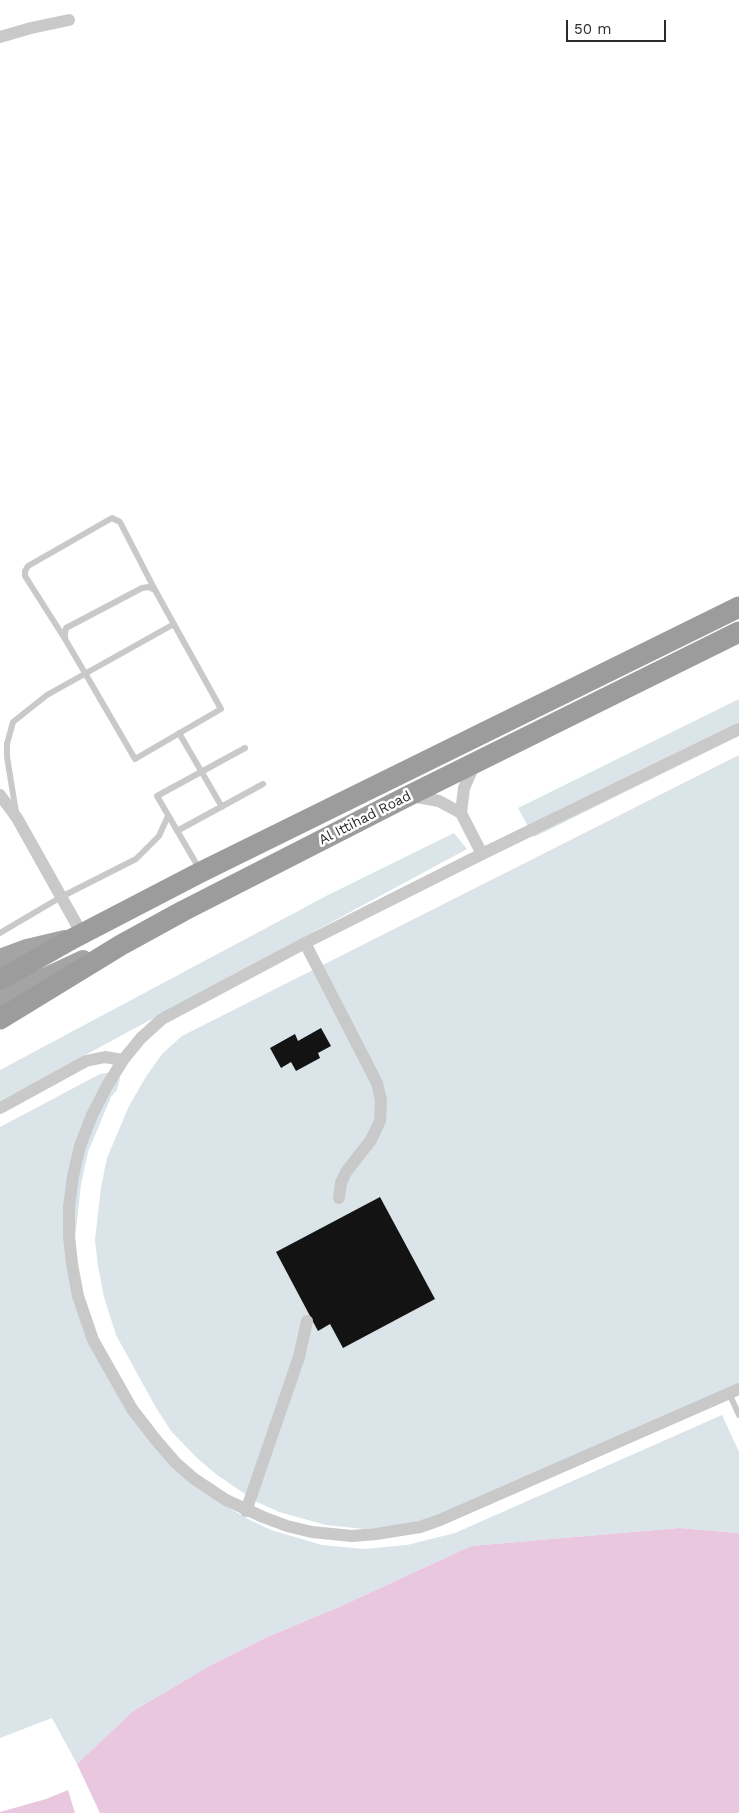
<!DOCTYPE html>
<html>
<head>
<meta charset="utf-8">
<style>
  body { margin:0 }
  #map { position:relative; width:739px; height:1813px; overflow:hidden; background:#fff; font-family:"Work Sans",sans-serif }
  canvas { display:block }
  .scale { position:absolute; left:566px; top:20px; width:100px; height:22px; box-sizing:border-box; border:2px solid #2c2c2c; border-top:0; padding-left:6px; font-size:15px; line-height:18px; white-space:nowrap; color:#2c2c2c; -webkit-text-stroke:4px #fff; paint-order:stroke }
</style>
</head>
<body>
<div id="map">
<canvas width="739" height="1813"></canvas>
<div class="scale">50 m</div>
</div>
<script>
const context = document.querySelector('canvas').getContext('2d');
context.lineJoin = 'round';
function paint(path, color) {
  context.fillStyle = color;
  context.fill(path, 'evenodd');
}
function poly(rows) {
  const path = new Path2D();
  for (const r of rows) {
    path.moveTo(r[0], r[1]);
    for (let i = 2; i < r.length; i += 2) path.lineTo(r[i], r[i + 1]);
  }
  return path;
}
function stroke(path, color, width, dash) {
  context.strokeStyle = color;
  context.lineWidth = width;
  context.lineCap = dash ? 'butt' : 'round';
  context.setLineDash(dash || []);
  context.stroke(path);
}
function label(font, color, halo, rows, align = 'center') {
  context.font = font + ' "Work Sans",sans-serif';
  context.lineWidth = 5;
  context.setLineDash([]);
  context.textBaseline = 'middle';
  context.strokeStyle = halo;
  context.fillStyle = color;
  for (const [text, x, y, turn = 0] of rows) {
    context.save();
    context.translate(x, y);
    context.rotate((+turn || 0) * Math.PI / 180);
    context.textAlign = isNaN(turn) ? turn : align;
    if (halo) context.strokeText(text, 0, 0);
    context.fillText(text, 0, 0);
    context.restore();
  }
}
const green = poly([
  [739,699,739,736,534,837,518,808],
  [739,755,739,1386,448,1514,403,1525,364,1529,326,1525,279,1512,257,1502,217,1475,197,1458,171,1431,155,1406,116,1335,104,1297,98,1266,95,1240,101,1187,107,1158,129,1106,147,1075,163,1053,182,1036],
  [454,833,467,849,0,1101,0,1070,328,895],
  [112,1072,120,1078,117,1090,111,1097,88,1152,81,1184,75,1240,78,1269,84,1302,97,1342,138,1416,227,1507,248,1519,271,1530,322,1545,364,1549,407,1545,455,1533,722,1415,739,1452,739,1533,679,1528,471,1546,339,1607,265,1638,211,1665,133,1711,77,1764,52,1718,0,1738,0,1127,100,1074]
]);
const water = poly([
  [679,1528,739,1533,739,1813,100,1813,77,1764,133,1711,211,1665,265,1638,339,1607,471,1546],
  [68,1790,75,1813,0,1813,0,1812,46,1799]
]);
const building = poly([
  [321,1028,331,1046,318,1053,320,1058,296,1071,291,1062,281,1068,270,1048,295,1034,298,1041],
  [380,1197,435,1299,343,1348,330,1324,318,1331,276,1252]
]);
const service = poly([
  [65,639,25,576,25,571,28,566,112,518,120,522,155,590,221,709,135,759,85,673,65,639,65,634,66,628,142,588,149,587,155,590],
  [179,733,222,807],
  [16,812,7,757,7,744,13,722,47,695,174,624],
  [177,831,263,784],
  [200,870,157,796,245,748],
  [0,933,61,897,136,859,159,836,168,816],
  [729,1393,739,1415]
]);
const minor = poly([
  [0,37,31,28,69,20],
  [739,729,482,854,305,943,162,1019,141,1038,123,1060,107,1086,92,1115,80,1146,73,1176,69,1207,69,1236,72,1264,78,1296,93,1340,132,1409,156,1440,175,1462,193,1478,226,1500,263,1517,287,1526,312,1532,352,1536,376,1534,420,1527,440,1520,739,1389],
  [0,795,17,818,82,934],
  [411,796,439,801,461,813,482,854],
  [461,813,464,788,475,763],
  [305,943,377,1083,381,1100,380,1121,371,1140,346,1172,341,1183,339,1198],
  [0,1108,86,1061,105,1057,123,1060],
  [246,1511,299,1357,307,1321]
]);
const primary = poly([
  [0,959,27,949,65,940],
  [0,1002,40,980,83,960]
]);
const trunk = poly([
  [0,980,72,939,201,872,739,607],
  [0,1019,121,945,183,911,408,796,739,632]
]);
const streetNames = [
  ["Al Ittihad Road",365,818,-27]
];
paint(green, '#dae4e9');
paint(water, '#e8c7df');
paint(building, '#131313');
stroke(service, '#c9c9c9', 6);
stroke(minor, '#c9c9c9', 12);
stroke(primary, '#a4a4a4', 20);
stroke(trunk, '#9c9c9c', 21);
label('14px', '#2c2c2c', '#fff', streetNames);
</script>
</body>
</html>
